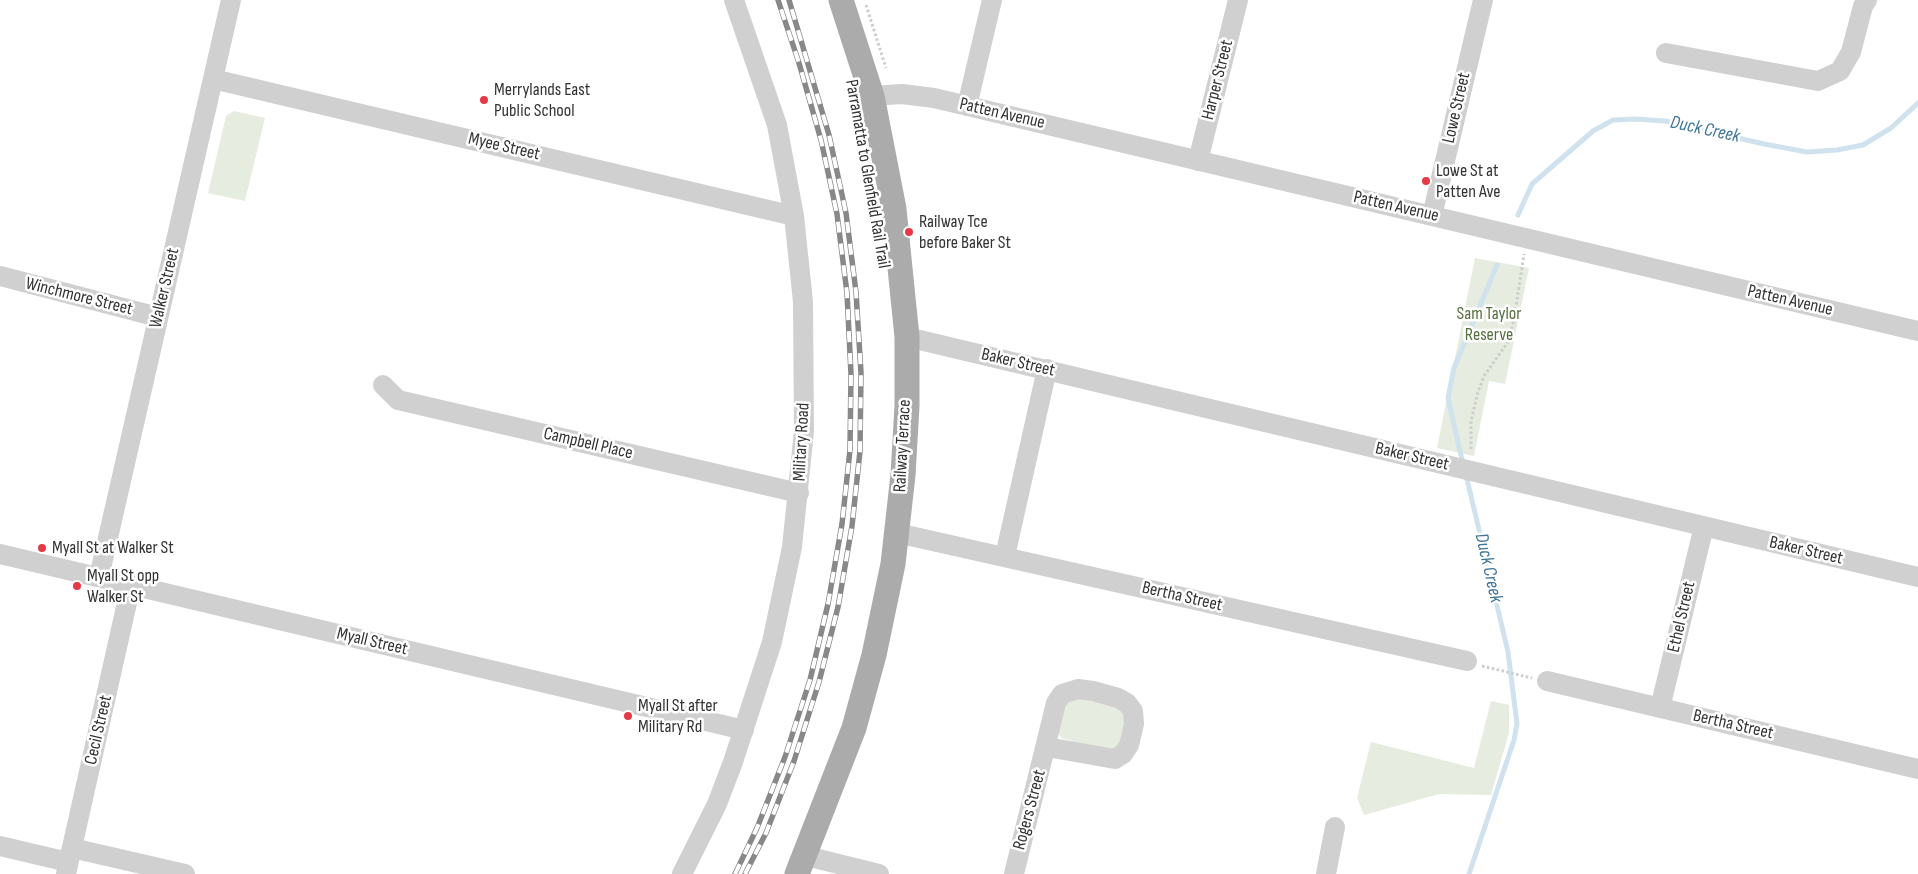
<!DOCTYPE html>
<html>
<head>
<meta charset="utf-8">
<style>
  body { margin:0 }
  canvas { display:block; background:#fff }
</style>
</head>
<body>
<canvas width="1918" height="874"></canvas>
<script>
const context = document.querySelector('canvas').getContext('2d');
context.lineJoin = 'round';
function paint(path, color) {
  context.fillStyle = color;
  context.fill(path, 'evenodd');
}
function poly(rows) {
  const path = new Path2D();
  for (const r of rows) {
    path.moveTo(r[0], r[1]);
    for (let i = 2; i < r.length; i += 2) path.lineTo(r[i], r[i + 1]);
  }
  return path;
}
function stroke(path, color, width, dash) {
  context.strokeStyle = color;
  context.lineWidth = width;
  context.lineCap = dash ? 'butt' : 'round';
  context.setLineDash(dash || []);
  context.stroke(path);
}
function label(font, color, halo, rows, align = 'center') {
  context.font = font + ' "Sofia Sans Condensed",sans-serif';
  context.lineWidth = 5;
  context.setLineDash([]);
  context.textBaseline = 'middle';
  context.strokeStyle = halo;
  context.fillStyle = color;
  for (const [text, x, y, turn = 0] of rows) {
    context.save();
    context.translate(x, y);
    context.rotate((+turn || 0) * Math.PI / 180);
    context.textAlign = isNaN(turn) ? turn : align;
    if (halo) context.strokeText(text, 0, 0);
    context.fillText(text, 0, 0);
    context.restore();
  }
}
const green = poly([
  [234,111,265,118,245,201,208,193,226,116],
  [1475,258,1529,268,1505,384,1489,381,1474,456,1437,448],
  [1079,698,1122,709,1126,719,1118,747,1108,751,1061,738,1057,731,1066,701],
  [1491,701,1509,705,1509,733,1491,795,1439,794,1364,815,1357,798,1371,742,1474,768]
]);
const stream = poly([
  [1518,215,1532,184,1593,131,1613,120,1635,119,1665,121,1764,144,1807,152,1837,150,1863,145,1891,128,1918,103],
  [1463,464,1448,398,1454,368,1497,265],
  [1466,475,1508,652,1517,724,1514,740,1469,874]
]);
const path = poly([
  [866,5,886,68],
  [1471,449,1471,421,1478,392,1484,376,1508,342,1514,320,1524,254],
  [1482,666,1532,678]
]);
const minor = poly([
  [1666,53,1818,81,1840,71,1851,52,1863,6,1867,0],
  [213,79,794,216],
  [872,96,902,94,934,98,1918,331],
  [967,106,992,0],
  [1198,161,1238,0],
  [1432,216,1483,0],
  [0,276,158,317],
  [907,337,1918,577],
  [383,385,398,400,799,493],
  [897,533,1467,661],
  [0,554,744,730],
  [1005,556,1047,369],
  [99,577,231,0],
  [1547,681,1918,769],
  [1660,708,1704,526],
  [0,846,68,862],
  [72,848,185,874],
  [806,856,879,874],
  [66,874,131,585],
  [682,874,717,804,733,762,772,642,792,547,804,431,803,302,794,216,777,125,734,0],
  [1014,874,1056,703,1062,694,1078,689,1093,691,1118,698,1127,703,1133,711,1134,724,1129,745,1123,754,1115,759,1047,747],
  [1326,874,1335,827]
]);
const major = poly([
  [797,874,854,728,874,655,893,564,903,475,907,406,907,337,894,209,872,96,841,0]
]);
const rail = poly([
  [735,874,757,828,785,757,810,680,828,604,842,524,850,450,851,374,847,293,837,214,821,140,799,63,778,0],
  [745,874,766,833,794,761,819,682,838,607,852,526,860,451,861,373,856,292,846,213,829,135,789,0]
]);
const markers = [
  [484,100,5,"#e63946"],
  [1426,181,5,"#e63946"],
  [909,232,5,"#e63946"],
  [42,548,5,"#e63946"],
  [77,586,5,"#e63946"],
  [628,716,5,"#e63946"]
];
const streetNames = [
  ["Harper Street",1218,80,-76],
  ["Lowe Street",1457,108,-77],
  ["Patten Avenue",1002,114,13],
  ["Myee Street",504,147,13],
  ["Parramatta to Glenfield Rail Trail",867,174,80],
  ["Patten Avenue",1396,207,13],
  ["Walker Street",165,288,-77],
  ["Winchmore Street",79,297,14],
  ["Patten Avenue",1790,301,13],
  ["Baker Street",1018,363,13],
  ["Military Road",802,442,-87],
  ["Campbell Place",588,444,13],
  ["Railway Terrace",903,446,-87],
  ["Baker Street",1412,457,13],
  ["Baker Street",1806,551,13],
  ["Bertha Street",1182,597,13],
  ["Ethel Street",1682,617,-77],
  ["Myall Street",372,642,13],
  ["Bertha Street",1733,725,13],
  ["Cecil Street",99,730,-77],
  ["Rogers Street",1030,810,-75]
];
const poiNames = [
  ["Merrylands East",494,90],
  ["Public School",494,111],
  ["Lowe St at",1436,171],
  ["Patten Ave",1436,192],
  ["Railway Tce",919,222],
  ["before Baker St",919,243],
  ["Myall St at Walker St",52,548],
  ["Myall St opp",87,576],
  ["Walker St",87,597],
  ["Myall St after",638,706],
  ["Military Rd",638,727]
];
const parkNames = [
  ["Sam Taylor",1489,314],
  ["Reserve",1489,335]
];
const waterNames = [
  ["Duck Creek",1705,130,12],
  ["Duck Creek",1488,568,77]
];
paint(green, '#e6ecdf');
stroke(stream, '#cfe2ee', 5);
stroke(path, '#cdcdcd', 3, [2.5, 2.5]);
stroke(minor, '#d0d0d0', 20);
stroke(major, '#ababab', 25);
stroke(rail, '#888', 5.5);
stroke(rail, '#fff', 4, [11]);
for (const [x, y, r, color] of markers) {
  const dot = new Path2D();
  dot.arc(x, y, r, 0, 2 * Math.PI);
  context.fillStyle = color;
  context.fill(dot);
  stroke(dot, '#fff', 2);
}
label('18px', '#333', '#fff', streetNames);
label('18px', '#333', '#fff', poiNames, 'left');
label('18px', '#56703f', '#fff', parkNames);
label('italic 19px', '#3f7597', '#fff', waterNames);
</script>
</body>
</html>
